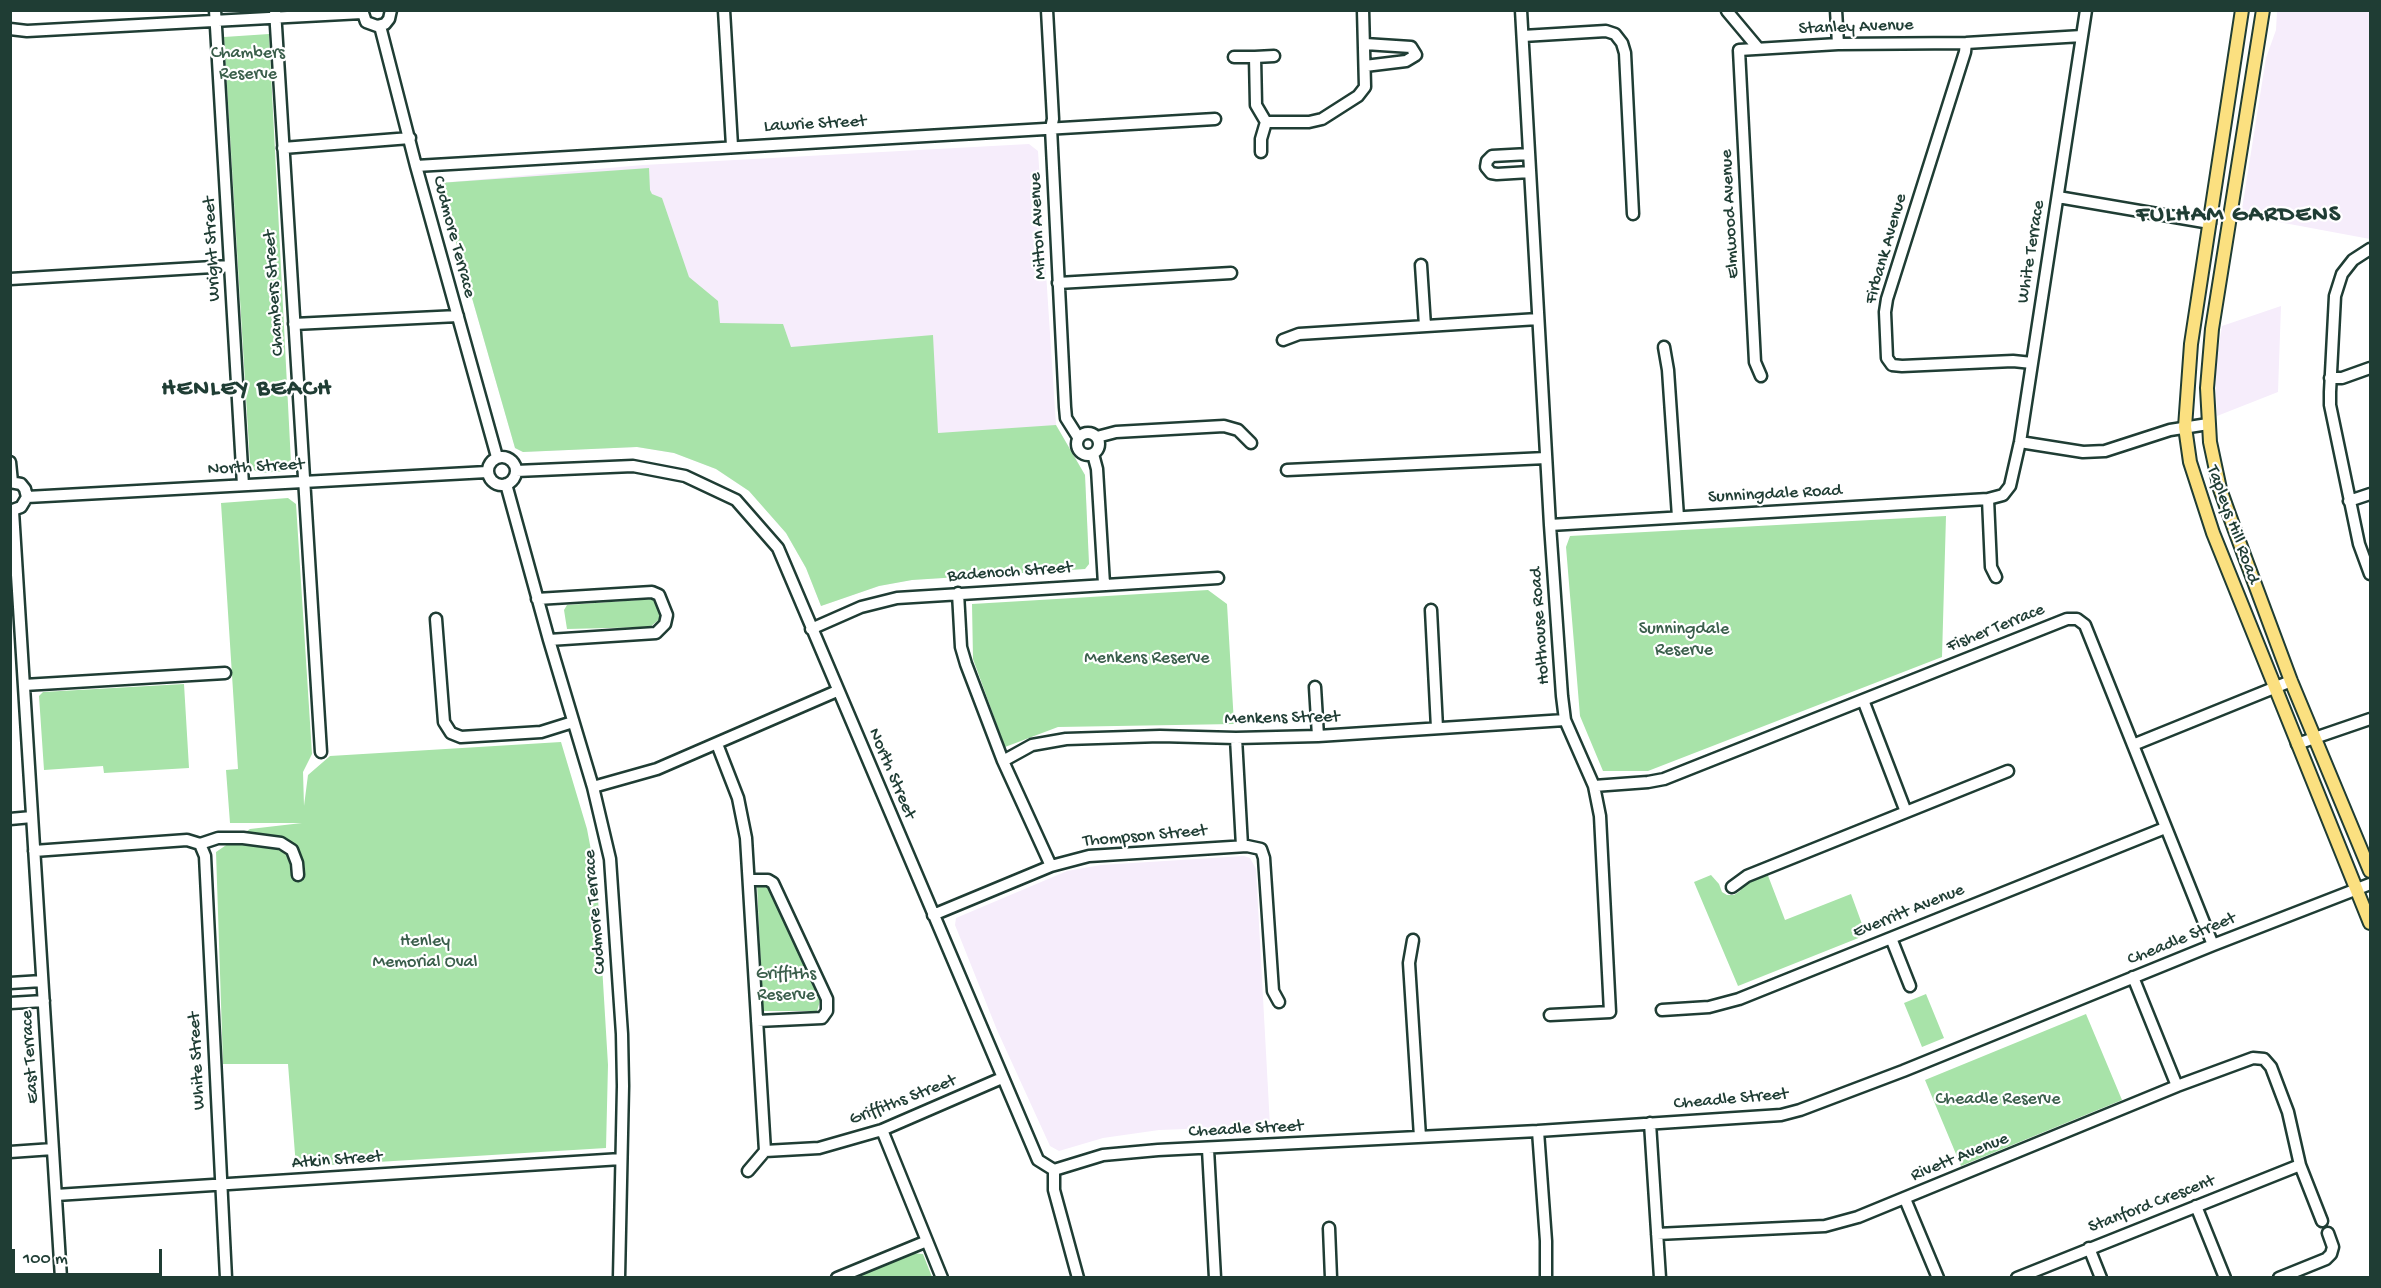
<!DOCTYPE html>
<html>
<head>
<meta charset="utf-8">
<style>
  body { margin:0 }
  #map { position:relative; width:2381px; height:1288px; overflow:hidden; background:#fff; font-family:"Gochi Hand",sans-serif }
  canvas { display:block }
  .frame { position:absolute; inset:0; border:12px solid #1f3d34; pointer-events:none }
  .scale { position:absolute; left:12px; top:1249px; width:150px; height:27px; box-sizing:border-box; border:3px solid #1f3d34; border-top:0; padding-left:8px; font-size:18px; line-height:21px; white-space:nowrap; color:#1f3d34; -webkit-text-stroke:4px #fff; paint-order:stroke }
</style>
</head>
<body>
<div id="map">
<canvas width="2381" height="1288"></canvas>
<div class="frame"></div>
<div class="scale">100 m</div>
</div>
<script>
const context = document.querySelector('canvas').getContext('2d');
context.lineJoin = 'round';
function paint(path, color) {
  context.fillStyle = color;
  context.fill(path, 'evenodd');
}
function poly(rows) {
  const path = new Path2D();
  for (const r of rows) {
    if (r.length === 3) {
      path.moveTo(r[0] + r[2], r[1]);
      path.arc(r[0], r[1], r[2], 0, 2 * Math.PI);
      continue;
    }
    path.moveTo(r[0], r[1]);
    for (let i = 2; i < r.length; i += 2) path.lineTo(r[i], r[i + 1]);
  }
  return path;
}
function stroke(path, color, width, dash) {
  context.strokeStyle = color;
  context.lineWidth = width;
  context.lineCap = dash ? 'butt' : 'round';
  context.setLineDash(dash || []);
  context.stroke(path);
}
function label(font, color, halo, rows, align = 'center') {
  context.font = font + ' "Gochi Hand",sans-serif';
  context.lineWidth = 4.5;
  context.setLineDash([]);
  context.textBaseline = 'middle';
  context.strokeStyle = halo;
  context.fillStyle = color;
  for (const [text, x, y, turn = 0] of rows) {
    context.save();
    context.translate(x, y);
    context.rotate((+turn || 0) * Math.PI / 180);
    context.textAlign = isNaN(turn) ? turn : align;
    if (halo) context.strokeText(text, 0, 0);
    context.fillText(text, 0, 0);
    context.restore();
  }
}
const built = poly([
  [2277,11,2370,11,2370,239,2241,215,2266,58,2276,30],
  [1029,144,1038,151,1056,425,1085,475,1089,564,1085,569,912,580,879,586,821,606,806,568,786,533,749,491,716,469,674,453,637,447,523,452,515,448,439,183,643,165],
  [2281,306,2278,392,2217,416,2215,369,2222,326],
  [1244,856,1250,858,1256,869,1270,1126,1159,1130,1103,1138,1059,1151,1050,1146,997,1030,955,925,956,918,1067,871,1101,865]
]);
const green = poly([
  [269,34,291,463,286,471,260,473,252,469,250,463,224,37],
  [649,168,650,190,652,194,662,198,689,277,718,301,720,323,783,324,791,347,933,335,938,433,1056,425,1085,475,1089,564,1085,569,912,580,879,586,821,606,806,568,786,533,749,491,716,469,674,453,637,447,523,452,515,448,439,183],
  [288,498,296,504,312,754,303,772,304,806,308,775,330,756,561,742,587,829,597,882,608,1065,606,1148,296,1167,288,1064,223,1064,216,852,250,829,302,823,230,823,226,770,238,769,221,503],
  [1946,516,1942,657,1648,771,1603,771,1580,716,1566,547,1570,536],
  [1208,590,1227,604,1234,724,1058,727,1005,747,973,659,972,604],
  [654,599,661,618,650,627,567,629,564,610,567,605],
  [184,684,189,768,104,773,103,766,44,770,39,696,43,692],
  [1767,873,1785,920,1851,894,1866,935,1738,986,1694,882,1711,875,1719,884,1722,892,1727,895,1734,895,1740,891,1745,881],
  [757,885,765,885,774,893,820,1001,817,1011,763,1011],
  [1926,994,1944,1038,1922,1047,1904,1003],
  [2086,1014,2122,1100,1961,1166,1925,1080],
  [911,1253,923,1254,932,1277,858,1277]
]);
const minor = poly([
  [215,10,243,485],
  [275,10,321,752],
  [362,10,366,22,377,26,385,24,389,19,391,10],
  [724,10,732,146],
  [1047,10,1053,119,1051,128,1065,407,1066,418,1078,437],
  [1521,10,1550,525,1562,696,1565,720,1594,786,1600,816,1610,1012,1550,1015],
  [1836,10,1838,44],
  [1727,11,1758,48],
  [380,26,416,166,497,457],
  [10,29,27,31,362,13],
  [1523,36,1606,31,1615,34,1622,43,1625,53,1633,214],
  [1966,43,1965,52,1887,299,1885,312,1887,358,1892,365,1902,366,2013,361,2032,363],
  [1365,44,1411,47,1416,55,1406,61,1365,66],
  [1234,57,1255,57,1256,105,1266,122,1309,122,1322,119,1358,96,1365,87,1363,10],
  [1255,57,1274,56],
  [283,148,410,138],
  [1261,152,1261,139,1266,122],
  [1529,154,1492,156,1487,161,1486,167,1491,173,1497,174,1530,172],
  [416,166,1215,119],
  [2058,197,2210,223],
  [2370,249,2353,260,2342,274,2335,296,2330,392,2330,405,2359,544,2370,574],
  [1421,265,1425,326],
  [10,279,230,266],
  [1058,283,1231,273],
  [294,324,458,316],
  [1283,340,1299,334,1538,319],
  [1664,347,1668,370,1678,517],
  [1761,376,1755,362,1739,50,1838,44,1966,43,2082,36],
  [2330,378,2342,378,2370,368],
  [1088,444,11],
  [1097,437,1116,432,1224,426,1238,430,1251,443],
  [2020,442,2083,452,2105,451,2170,430,2208,424],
  [1093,454,1097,469,1104,584],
  [502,471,14],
  [10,462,12,482],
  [1287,470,1546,458],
  [516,471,633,466,685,476,736,500,778,548,1038,1160,1054,1170],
  [10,482,21,484,25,489,27,497,21,507,10,511],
  [506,484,549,640,593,787,610,859,622,1034,623,1086,619,1278],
  [27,497,487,472],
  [1988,499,1991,567,1996,577],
  [2349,501,2370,494],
  [13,511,61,1278],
  [1550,525,1988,499,2003,495,2010,486,2020,442,2086,10],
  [958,593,961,647,966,664,1003,761,1051,866],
  [537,599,652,592,659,595,667,615,665,624,656,633,549,640],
  [1431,610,1437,728],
  [436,619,444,722,451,733,461,737,541,732,573,722],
  [811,629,861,607,897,598,1218,578],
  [24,685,225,673],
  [1315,687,1318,736],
  [1863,700,1906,812],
  [1236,738,1242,846],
  [717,744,738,798,746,838,765,1151],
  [2297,744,2370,719],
  [2133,745,2291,681],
  [1003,761,1032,745,1066,739,1160,736,1236,738,1318,736,1565,720],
  [1594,786,1648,782,1664,779,2067,619,2077,619,2085,625,2213,945],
  [593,787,657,769,837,691],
  [10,819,32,817],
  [200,844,205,856,226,1278],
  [34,851,187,840,200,844,218,838,243,838,281,843,292,850,297,863,298,875],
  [749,880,768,880,773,883,827,999,827,1011,822,1018,757,1021],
  [1732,887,1747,876,2008,771],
  [933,915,1051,866,1089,856,1247,846,1261,849,1264,858,1273,991,1279,1002],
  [1891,938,1910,986],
  [1413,940,1409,963,1420,1137],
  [2133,977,2177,1086],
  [10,983,42,981],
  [10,1003,44,1001],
  [1662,1010,1709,1007,1739,999,2165,828],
  [1650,1123,1660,1278],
  [882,1130,942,1278],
  [1538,1131,1546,1241,1546,1278],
  [1208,1149,1215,1278],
  [765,1151,819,1148,882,1130,1002,1078],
  [10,1152,53,1149],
  [1054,1170,1103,1155,1158,1150,1538,1131,1781,1115,1800,1110,1903,1071,2213,945,2370,884],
  [1054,1170,1054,1190,1078,1278],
  [748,1171,765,1151],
  [56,1195,621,1159],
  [1905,1199,1938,1278],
  [2196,1206,2225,1278],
  [1329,1228,1331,1278],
  [1657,1234,1825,1226,1858,1217,2177,1086,2253,1058,2264,1059,2271,1067,2288,1112,2300,1165,2322,1221],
  [2089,1248,2101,1278],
  [837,1278,927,1241],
  [2017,1278,2300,1165],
  [2279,1278,2326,1259,2331,1254,2333,1247,2328,1233]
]);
const major = poly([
  [2242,10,2191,344,2185,427,2190,462,2213,533,2370,923],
  [2263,10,2212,329,2207,388,2210,442,2220,489,2234,528,2291,681,2370,871]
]);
const streetNames = [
  ["Stanley Avenue",1856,28,-2],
  ["Lawrie Street",815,125,-3],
  ["Elmwood Avenue",1731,214,-93],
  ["Mitton Avenue",1039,226,-93],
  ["Cudmore Terrace",453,237,75],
  ["Wright Street",213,249,-93],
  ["Firbank Avenue",1887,249,-74],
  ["White Terrace",2032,252,-81],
  ["Chambers Street",275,293,-94],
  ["North Street",256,468,-3],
  ["Sunningdale Road",1775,495,-3],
  ["Tapleys Hill Road",2232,525,70],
  ["Badenoch Street",1010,573,-4],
  ["Holthouse Road",1541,626,-94],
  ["Fisher Terrace",1996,629,-22],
  ["Menkens Street",1282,719,-1],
  ["North Street",891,774,67],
  ["Thompson Street",1145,837,-5],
  ["Cudmore Terrace",596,912,-95],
  ["Everritt Avenue",1909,912,-22],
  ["Cheadle Street",2182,940,-22],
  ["East Terrace",31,1057,-94],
  ["White Street",198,1061,-93],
  ["Cheadle Street",1731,1100,-5],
  ["Griffiths Street",903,1101,-21],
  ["Cheadle Street",1246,1130,-3],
  ["Rivett Avenue",1960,1158,-22],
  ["Atkin Street",337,1161,-4],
  ["Stanford Crescent",2152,1205,-21]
];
const parkNames = [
  ["Chambers",248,54],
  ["Reserve",248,75],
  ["Sunningdale",1684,630],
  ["Reserve",1684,651],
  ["Menkens Reserve",1147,659],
  ["Henley",425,942],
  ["Memorial Oval",425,963],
  ["Griffiths",786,975],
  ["Reserve",786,996],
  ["Cheadle Reserve",1998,1100]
];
const districtNames = [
  ["FULHAM GARDENS",2239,216],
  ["HENLEY BEACH",247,390]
];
paint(built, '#f6edfb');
paint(green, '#a8e3a9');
stroke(minor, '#1f3d34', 15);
stroke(major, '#1f3d34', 16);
stroke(minor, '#fff', 10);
stroke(major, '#fbe080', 12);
label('18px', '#1f3d34', '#fff', streetNames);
label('18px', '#3a5e4b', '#fff', parkNames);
context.letterSpacing = '1.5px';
label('bold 24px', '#1f3d34', '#fff', districtNames);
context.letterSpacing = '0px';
</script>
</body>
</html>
